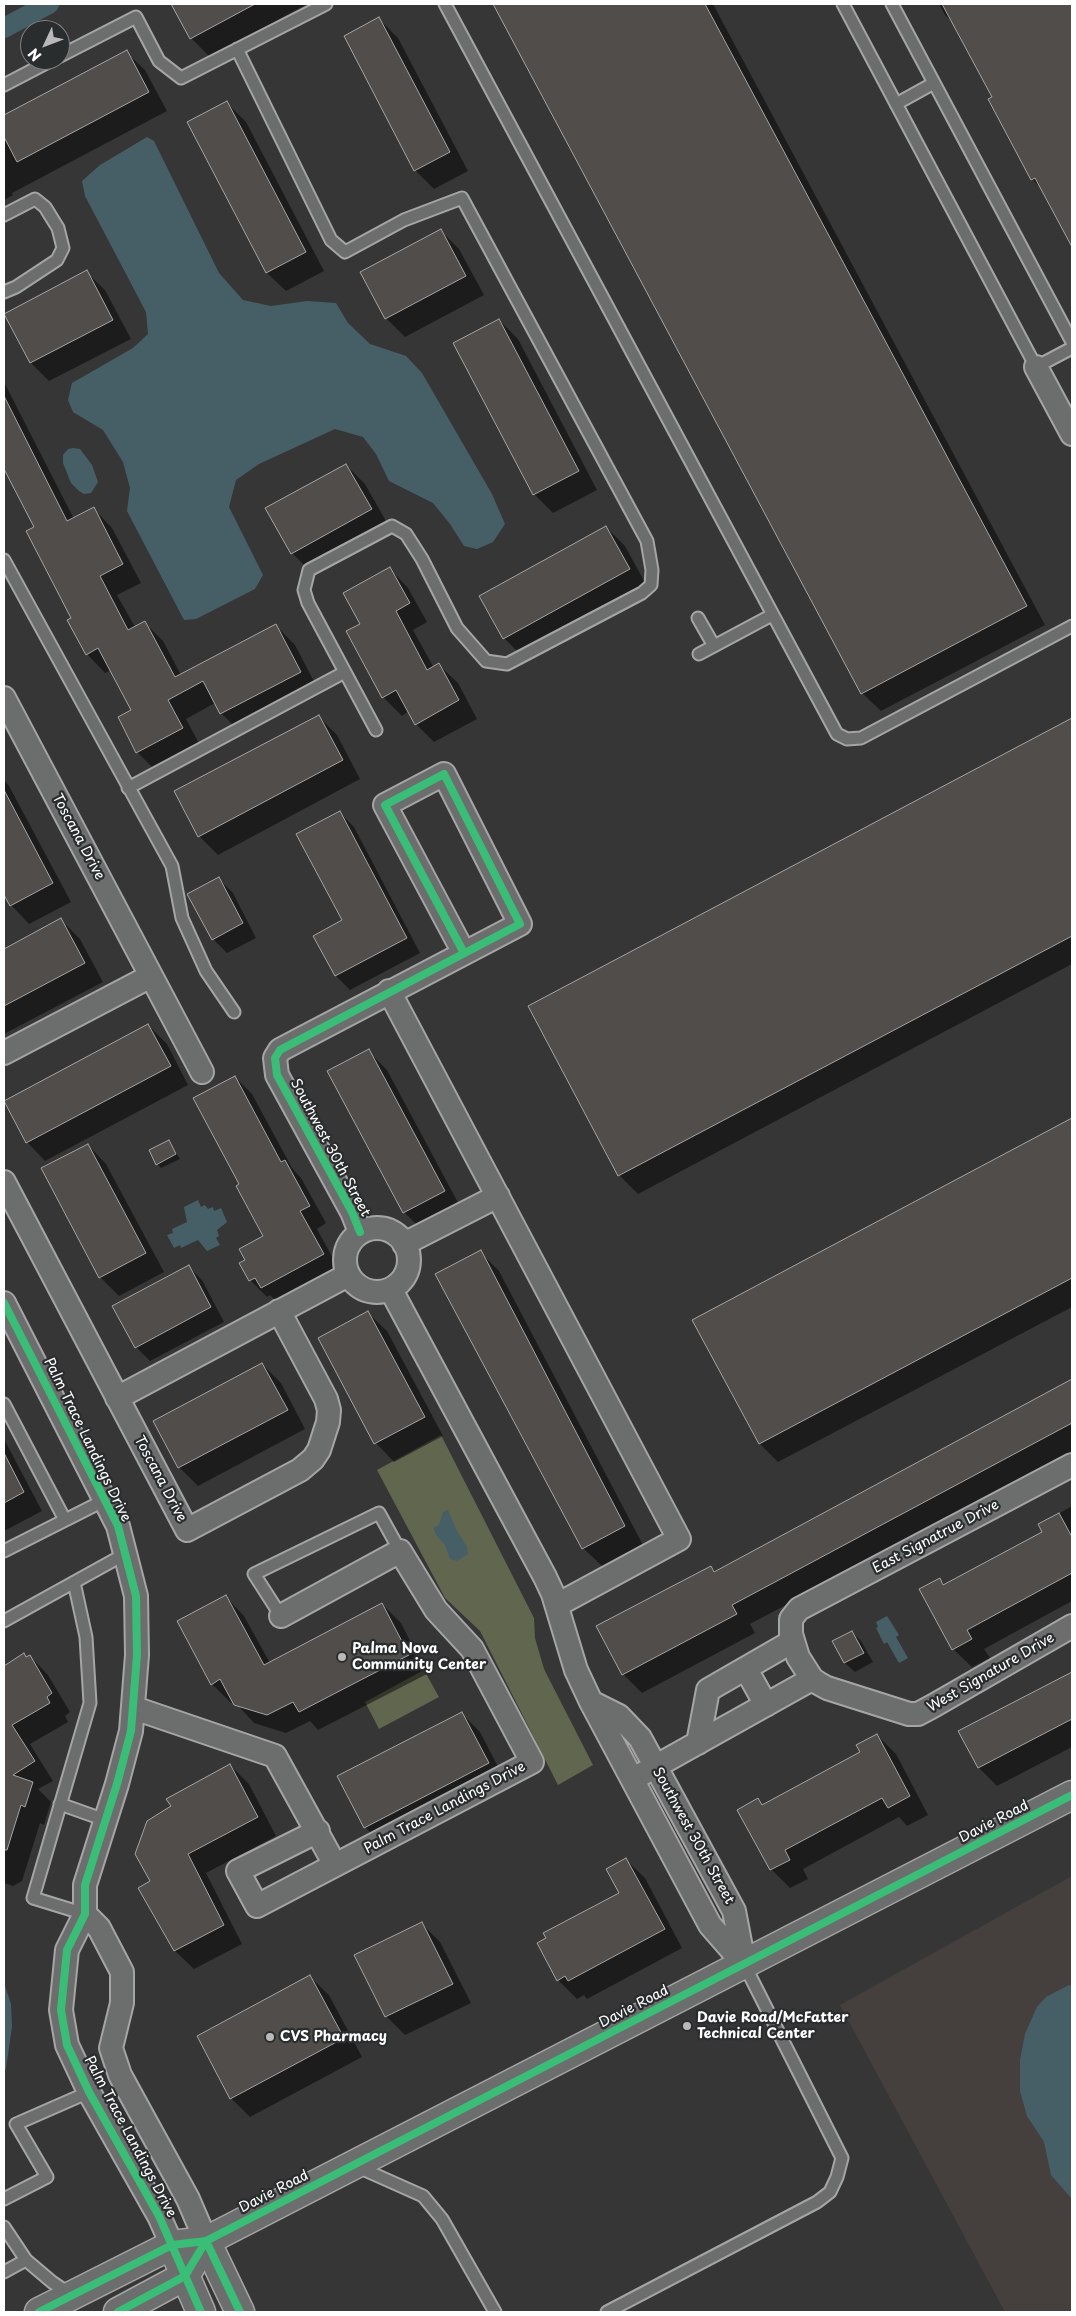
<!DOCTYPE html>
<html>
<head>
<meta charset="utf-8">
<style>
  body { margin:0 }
  #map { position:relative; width:1076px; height:2316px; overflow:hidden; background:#373636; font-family:"Playpen Sans",sans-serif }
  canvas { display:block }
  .frame { position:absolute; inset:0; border:5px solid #fff; pointer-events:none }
  .north { position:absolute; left:20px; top:20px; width:50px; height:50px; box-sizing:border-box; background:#2a2d2e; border:1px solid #7f8182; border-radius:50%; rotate:227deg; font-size:14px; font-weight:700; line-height:20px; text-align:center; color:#fff }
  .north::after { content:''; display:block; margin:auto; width:18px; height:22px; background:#b9b9b9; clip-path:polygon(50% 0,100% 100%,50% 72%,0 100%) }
</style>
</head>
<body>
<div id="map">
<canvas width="1076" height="2316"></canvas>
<div class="frame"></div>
<div class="north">N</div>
</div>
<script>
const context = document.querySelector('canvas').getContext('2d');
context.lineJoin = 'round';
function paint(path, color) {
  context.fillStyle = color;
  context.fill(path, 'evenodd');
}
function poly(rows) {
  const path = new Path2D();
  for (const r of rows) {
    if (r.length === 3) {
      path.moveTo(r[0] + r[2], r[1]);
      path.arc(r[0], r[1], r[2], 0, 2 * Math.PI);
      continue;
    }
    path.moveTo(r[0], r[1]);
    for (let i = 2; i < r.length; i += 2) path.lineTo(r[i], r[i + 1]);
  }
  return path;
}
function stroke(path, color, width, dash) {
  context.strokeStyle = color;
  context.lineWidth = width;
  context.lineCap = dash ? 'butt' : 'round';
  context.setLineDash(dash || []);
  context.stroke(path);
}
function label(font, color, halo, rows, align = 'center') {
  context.font = font + ' "Playpen Sans",sans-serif';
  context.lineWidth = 4.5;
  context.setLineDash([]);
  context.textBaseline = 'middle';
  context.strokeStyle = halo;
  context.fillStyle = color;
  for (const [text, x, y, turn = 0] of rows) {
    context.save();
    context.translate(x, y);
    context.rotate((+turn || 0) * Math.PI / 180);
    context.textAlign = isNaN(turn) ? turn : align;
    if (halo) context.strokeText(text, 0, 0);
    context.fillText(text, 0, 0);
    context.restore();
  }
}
const built = poly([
  [1072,1876,1072,2312,1005,2312,840,2005]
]);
const green = poly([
  [441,1435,534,1618,535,1638,544,1669,593,1765,558,1785,480,1631,445,1598,377,1470],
  [424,1670,439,1697,379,1729,365,1702]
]);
const water = poly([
  [147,137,154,141,219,273,243,300,271,306,307,301,336,303,348,323,370,344,406,356,422,373,492,494,505,524,493,542,477,549,464,546,450,524,433,503,389,481,376,454,363,437,335,429,259,464,236,480,229,507,263,575,255,589,196,619,184,620,127,511,130,488,123,462,103,430,73,412,68,400,72,383,133,348,148,334,146,312,85,196,82,181,100,165],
  [73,448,80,449,92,465,98,482,91,493,84,494,79,491,71,483,63,463,63,455,68,449],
  [198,1200,201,1207,205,1205,208,1209,213,1207,214,1211,221,1208,227,1222,217,1230,219,1236,216,1238,220,1245,207,1251,198,1240,181,1248,180,1245,174,1248,167,1235,173,1233,172,1229,187,1222,184,1207],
  [448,1510,456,1529,467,1547,468,1554,457,1561,450,1559,445,1545,436,1535,433,1528,439,1525,443,1512],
  [887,1616,899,1635,896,1637,908,1658,899,1663,887,1642,884,1644,876,1628,878,1627,876,1622],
  [4,1983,11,2004,12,2027,6,2068,4,2073],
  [1069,1985,1072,1986,1072,2199,1051,2175,1044,2142,1027,2116,1020,2091,1020,2060,1025,2034,1037,2007,1046,1997]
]);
const shadow = poly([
  [172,4,307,4,210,57,191,38],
  [494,4,713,4,1045,625,881,711,862,693],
  [939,4,1072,4,1072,245,1043,190,1032,179,990,100,994,97,956,26,945,15],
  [379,19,398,38,468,171,434,189,415,170],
  [126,52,145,70,167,111,12,193,13,195,4,200,4,115],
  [227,103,246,122,324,271,286,291,267,273,188,123],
  [440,230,459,249,484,295,405,337,386,318],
  [86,272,105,290,131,339,49,381,31,363,5,314],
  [499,320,518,339,597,490,553,513,534,494],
  [4,382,74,519,94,509,112,528,141,583,117,595,135,627,144,622,163,641,181,675,276,626,295,645,319,691,240,732,221,713,215,703,186,719,201,747,156,771,137,752,133,711,111,670,105,673,87,654,36,528,4,469],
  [346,465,365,484,390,528,311,572,292,553],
  [606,527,625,546,648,588,523,657,504,638],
  [390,569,408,588,427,622,413,630,434,668,439,665,458,683,477,719,434,742,416,724,409,711,402,716,383,697,362,624],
  [318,716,337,735,360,779,218,855,199,836],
  [1072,719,1072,964,638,1194,619,1175,529,1007],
  [4,780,9,786,71,902,29,924,11,905,4,892],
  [340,813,354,827,420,953,350,990,336,976,344,921],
  [219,879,233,893,256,938,227,953,213,939],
  [61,920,80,939,103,982,4,1034,4,951],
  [148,1025,167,1044,188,1085,45,1161,27,1142],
  [368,1051,387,1070,462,1210,423,1231,404,1212],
  [235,1077,252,1094,292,1168,301,1178,326,1223,317,1229,340,1271,279,1305,270,1295,267,1297,250,1280,246,1260,265,1236,241,1185],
  [1072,1120,1072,1307,778,1462,760,1444,694,1320],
  [168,1141,180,1159,161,1168,157,1164],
  [88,1145,106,1164,164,1272,119,1296,100,1277],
  [480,1252,499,1271,643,1545,602,1566,583,1548],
  [188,1266,202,1280,224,1322,150,1361,136,1347],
  [368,1313,387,1331,443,1436,394,1462,376,1443],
  [262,1364,281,1383,305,1429,198,1486,179,1467],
  [1072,1381,1072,1453,750,1624,755,1633,642,1693,623,1674,711,1567,716,1572],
  [4,1439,42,1511,4,1531],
  [1072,1506,1072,1601,984,1649,990,1658,972,1667,953,1649,939,1579,945,1585,1043,1532,1039,1525],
  [226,1597,244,1616,270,1663,382,1604,401,1623,427,1674,318,1730,310,1721,286,1733,254,1723,234,1701,231,1703,212,1684],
  [852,1632,861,1641,873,1662,855,1672,845,1663,834,1641],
  [24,1655,26,1658,30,1656,48,1675,70,1712,65,1716,68,1722,30,1744,53,1781,38,1789,51,1802,44,1825,40,1823,22,1881,13,1886,4,1883,4,1667],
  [1072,1673,1072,1747,997,1786,979,1768,960,1732],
  [461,1713,480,1732,506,1782,384,1846,365,1827],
  [877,1735,896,1754,928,1815,907,1826,899,1817,803,1869,808,1879,790,1888,771,1869,739,1810,757,1800,763,1806,861,1753],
  [230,1765,249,1784,276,1836,206,1873,242,1944,194,1969,175,1951,140,1888,151,1881],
  [626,1860,645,1878,682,1948,587,1999,584,1995,577,1999,558,1980,621,1893],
  [422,1924,440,1942,471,2003,405,2035,386,2016],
  [310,1977,329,1995,362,2057,250,2117,231,2098]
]);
const canal = poly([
  [4,28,49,4]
]);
const building = poly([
  [171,4,255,4,190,39,171,4],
  [493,4,705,4,1027,606,861,694,493,4],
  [942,4,1072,4,1072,247,1035,178,1031,180,988,99,992,97,942,4],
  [379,17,450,152,414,171,344,36,379,17],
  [127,50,149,92,17,162,4,137,4,115,127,50],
  [227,101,306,252,266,273,187,122,227,101],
  [441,229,466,276,385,319,360,272,441,229],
  [87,270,113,320,30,363,4,314,87,270],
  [499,319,579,471,533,495,453,343,499,319],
  [4,396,67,521,94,507,123,564,100,576,128,630,145,621,175,677,276,624,301,672,220,714,203,681,168,700,183,728,136,753,118,717,131,710,98,648,86,655,67,620,71,618,26,531,34,527,4,469,4,396],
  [346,464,372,509,291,554,265,508,346,464],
  [606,526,630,569,503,639,479,596,606,526],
  [390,567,410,603,396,611,427,670,439,663,459,700,415,725,396,690,382,698,346,631,360,624,343,593,390,567],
  [319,715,343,760,198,837,174,791,319,715],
  [1072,718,1072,936,618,1176,528,1006,1072,718],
  [4,790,53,883,10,906,4,895,4,790],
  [340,811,407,938,335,976,313,936,342,920,296,834,340,811],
  [219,877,243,923,212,940,187,894,219,877],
  [61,918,85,963,4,1006,4,949,61,918],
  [148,1024,171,1066,26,1143,4,1101,148,1024],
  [369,1049,445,1191,403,1213,327,1071,369,1049],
  [235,1076,281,1162,285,1160,310,1206,300,1211,324,1254,261,1288,255,1278,249,1281,239,1263,245,1260,239,1249,263,1236,236,1186,239,1184,193,1098,235,1076],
  [1072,1118,1072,1278,759,1444,692,1320,1072,1118],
  [169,1140,176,1154,156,1165,149,1150,169,1140],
  [88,1144,146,1253,99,1278,41,1168,88,1144],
  [481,1250,625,1526,582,1549,435,1274,481,1250],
  [189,1265,211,1307,135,1348,112,1306,189,1265],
  [368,1311,425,1417,374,1444,318,1338,368,1311],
  [262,1363,288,1410,178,1468,153,1421,262,1363],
  [1072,1379,1072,1423,732,1605,737,1614,622,1675,596,1626,711,1566,714,1572,1072,1379],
  [4,1453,24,1492,4,1503,4,1453],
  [1059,1513,1072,1537,1072,1573,967,1630,972,1639,952,1650,919,1589,940,1578,943,1585,1042,1532,1038,1524,1059,1513],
  [226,1595,264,1665,382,1603,409,1655,299,1712,293,1702,267,1715,234,1705,220,1679,211,1685,177,1621,226,1595],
  [852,1631,864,1653,844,1663,832,1641,852,1631],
  [24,1653,26,1657,30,1655,52,1693,47,1697,50,1703,12,1725,35,1761,13,1775,33,1782,25,1807,21,1805,7,1850,4,1850,4,1666,24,1653],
  [1072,1672,1072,1719,978,1768,958,1731,1072,1672],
  [462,1712,489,1763,364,1828,337,1776,462,1712],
  [877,1734,910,1796,888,1808,882,1798,785,1850,790,1860,770,1870,737,1810,758,1798,762,1805,860,1752,856,1745,877,1734],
  [230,1764,258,1817,188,1854,224,1925,174,1951,138,1888,150,1881,135,1854,147,1821,171,1806,166,1799,230,1764],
  [626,1858,665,1929,568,1981,565,1976,557,1981,537,1943,546,1938,543,1933,619,1893,606,1869,626,1858],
  [422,1922,453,1984,385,2017,354,1955,422,1922],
  [310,1975,344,2038,230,2099,197,2036,310,1975]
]);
const service = poly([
  [445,4,837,734,847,739,861,738,1072,626],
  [843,4,1036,367,1072,348],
  [892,4,1072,342],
  [237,49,331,240,345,252,404,220,462,198,647,541,652,570,651,585,642,593,507,664,486,661,457,628,422,559,406,534,392,526,309,570,304,590,308,603,376,730],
  [60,56,136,17,159,61,181,78,326,4],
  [4,85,52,60],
  [896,104,934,83],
  [4,215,35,199,45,207,58,228,63,248,57,260,16,287,4,292],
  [4,560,172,866,182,918,206,971,234,1012],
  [698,618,714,646],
  [699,654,772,615],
  [128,788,345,672],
  [4,1404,65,1520],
  [4,1551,105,1500],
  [74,1582,86,1637,90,1703,33,1898,85,1914],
  [281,1616,254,1574,379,1513,400,1551],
  [4,1621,125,1554],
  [60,1804,105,1820],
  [358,2167,423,2196,442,2219,495,2312],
  [4,2199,47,2177,16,2124,89,2092],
  [4,2227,26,2260,52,2282,71,2295],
  [4,2272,26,2260],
  [607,2312,817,2202,830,2192,837,2177,842,2158,744,1964]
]);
const minor = poly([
  [1036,367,1072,434],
  [4,698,202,1072],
  [389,991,679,1539,557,1605],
  [4,1053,151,976],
  [4,1182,187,1530,300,1470,313,1459,319,1450,328,1422,329,1410,326,1399,279,1311],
  [377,1260,32],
  [360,1232,352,1212,277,1075,275,1058,280,1050,297,1041,520,924,444,774,385,805,464,953],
  [404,1244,498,1196],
  [391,1290,545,1577,553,1594,576,1670,591,1702,710,1925,744,1964],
  [4,1303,118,1526,136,1596,137,1655,131,1731,117,1784,85,1885,85,1914,67,1950,61,2010,67,2045,89,2092,159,2216,172,2245],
  [117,1398,348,1275],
  [1072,1465,799,1609,791,1619,791,1634,798,1657,812,1679,818,1683,827,1688,909,1714,918,1714,933,1706,1072,1626],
  [281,1616,400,1551,436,1610,472,1649,532,1762,257,1906,238,1871,318,1831],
  [746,1669,766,1705],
  [591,1702,619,1716,640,1738,734,1911,744,1963],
  [134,1708,275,1756,335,1865],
  [698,1743,708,1690,793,1641],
  [642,1774,812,1679],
  [85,1914,99,1928,122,1972,122,2003,111,2048,120,2075,188,2199,206,2241]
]);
const tertiary = poly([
  [206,2241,240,2312],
  [172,2245,201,2312]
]);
const secondary = poly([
  [39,2312,172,2245,206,2241,1072,1795],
  [118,2312,185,2276,206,2241]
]);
const cycleway = poly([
  [360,1232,352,1212,277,1075,275,1058,280,1050,297,1041,520,924,444,774,385,805,464,953],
  [4,1303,118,1526,136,1596,137,1655,131,1731,117,1784,85,1885,85,1914,67,1950,61,2010,67,2045,89,2092,159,2216,201,2312],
  [206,2241,240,2312],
  [39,2312,172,2245,206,2241,1072,1795],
  [118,2312,185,2276,206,2241]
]);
const markers = [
  [342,1657,5,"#b9b9b9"],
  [687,2026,5,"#b9b9b9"],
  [270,2037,5,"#b9b9b9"]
];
const streetNames = [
  ["Toscana Drive",78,837,62],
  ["Southwest 30th Street",330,1148,62],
  ["Palm Trace Landings Drive",87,1440,64],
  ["Toscana Drive",160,1479,62],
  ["East Signatrue Drive",936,1537,-28],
  ["West Signature Drive",991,1673,-30],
  ["Palm Trace Landings Drive",445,1808,-28],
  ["Davie Road",994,1822,-27],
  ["Southwest 30th Street",693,1836,61],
  ["Davie Road",634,2007,-27],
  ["Palm Trace Landings Drive",130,2137,62],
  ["Davie Road",274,2192,-27]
];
const poiNames = [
  ["Palma Nova",352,1649],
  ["Community Center",352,1665],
  ["Davie Road/McFatter",697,2018],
  ["Technical Center",697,2034],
  ["CVS Pharmacy",280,2037]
];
paint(built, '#45403e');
paint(green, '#61664e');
paint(water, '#465f66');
paint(shadow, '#0007');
stroke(canal, '#465f66', 20);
paint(building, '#504d4b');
stroke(building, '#a5a5a5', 1);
stroke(service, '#a5a5a5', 15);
stroke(minor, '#a5a5a5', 26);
stroke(tertiary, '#a5a5a5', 31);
stroke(secondary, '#a5a5a5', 31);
stroke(service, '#6c6d6d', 11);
stroke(minor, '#6c6d6d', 22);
stroke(tertiary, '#6c6d6d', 28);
stroke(secondary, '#6c6d6d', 28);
stroke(cycleway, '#3abd76', 8);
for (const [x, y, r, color] of markers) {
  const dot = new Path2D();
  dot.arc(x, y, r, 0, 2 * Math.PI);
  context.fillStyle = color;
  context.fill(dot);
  stroke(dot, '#2a2d2e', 2);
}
label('14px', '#fff', '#2a2d2e', streetNames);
label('bold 14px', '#fff', '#2a2d2e', poiNames, 'left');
</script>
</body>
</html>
